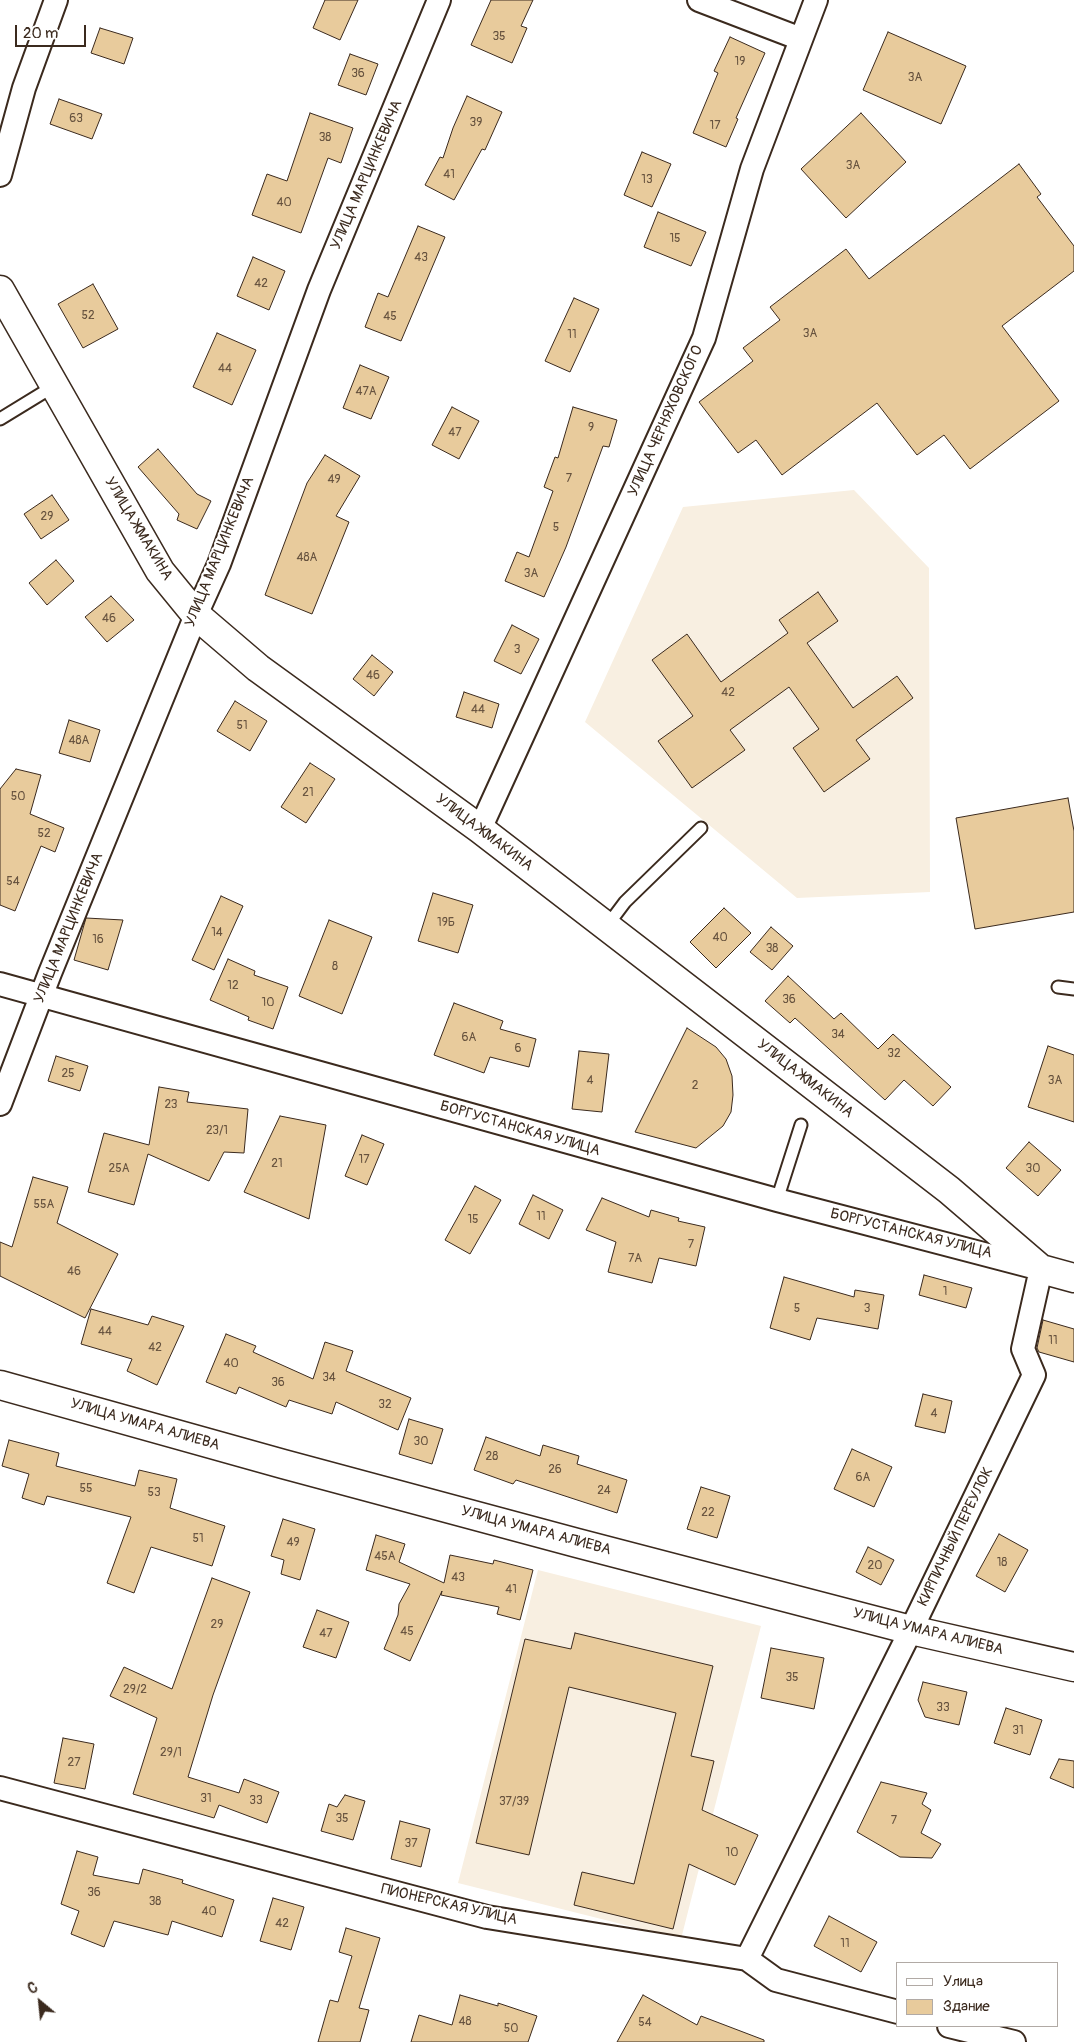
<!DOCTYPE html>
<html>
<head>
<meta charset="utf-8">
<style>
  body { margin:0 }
  #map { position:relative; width:1074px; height:2042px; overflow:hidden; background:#fff; font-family:Pangolin,sans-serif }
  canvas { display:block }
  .legend { position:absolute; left:896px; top:1962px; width:162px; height:65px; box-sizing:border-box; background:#fff; border:1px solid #b1aaa5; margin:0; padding:6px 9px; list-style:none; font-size:15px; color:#3b2a1e }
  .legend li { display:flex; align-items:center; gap:10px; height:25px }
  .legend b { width:25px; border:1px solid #b1aaa5 }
  .north { position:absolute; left:15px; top:1977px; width:50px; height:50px; -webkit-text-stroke:4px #fff; paint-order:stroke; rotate:332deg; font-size:14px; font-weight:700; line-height:20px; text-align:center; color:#3b2a1e }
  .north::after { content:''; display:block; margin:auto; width:18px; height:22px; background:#3b2a1e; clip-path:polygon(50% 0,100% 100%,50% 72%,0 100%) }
  .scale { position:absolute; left:15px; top:25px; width:71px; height:22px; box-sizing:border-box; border:2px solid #3b2a1e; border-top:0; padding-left:6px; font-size:15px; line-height:18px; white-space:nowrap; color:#3b2a1e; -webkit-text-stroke:4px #fff; paint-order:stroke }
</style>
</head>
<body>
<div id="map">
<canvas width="1074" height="2042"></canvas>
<ul class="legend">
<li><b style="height:6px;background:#fff"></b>Улица</li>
<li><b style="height:14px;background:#e8cb9c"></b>Здание</li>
</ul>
<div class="north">С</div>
<div class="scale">20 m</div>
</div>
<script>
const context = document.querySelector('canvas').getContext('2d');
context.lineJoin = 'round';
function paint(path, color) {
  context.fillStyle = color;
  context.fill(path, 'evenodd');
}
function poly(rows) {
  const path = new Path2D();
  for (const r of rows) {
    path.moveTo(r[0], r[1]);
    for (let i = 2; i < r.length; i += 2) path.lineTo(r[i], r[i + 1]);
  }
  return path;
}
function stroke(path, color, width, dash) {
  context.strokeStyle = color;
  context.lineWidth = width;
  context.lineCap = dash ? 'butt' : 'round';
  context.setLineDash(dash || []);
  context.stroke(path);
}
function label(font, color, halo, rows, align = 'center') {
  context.font = font + ' Pangolin,sans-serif';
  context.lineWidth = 4;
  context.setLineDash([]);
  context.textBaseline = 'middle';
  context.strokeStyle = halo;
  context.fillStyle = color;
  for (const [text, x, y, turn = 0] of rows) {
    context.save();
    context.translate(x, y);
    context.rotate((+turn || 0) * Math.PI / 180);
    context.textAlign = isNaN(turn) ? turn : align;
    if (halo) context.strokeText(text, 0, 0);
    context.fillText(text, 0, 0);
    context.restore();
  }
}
const built = poly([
  [854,490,929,568,930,892,797,898,585,722,683,507],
  [538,1570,761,1626,681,1939,458,1883]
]);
const building = poly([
  [325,0,358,0,340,40,313,28,325,0],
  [491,0,533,0,521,26,527,28,512,63,471,45,491,0],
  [100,28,133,38,124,64,91,53,100,28],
  [888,32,966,66,941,124,863,90,888,32],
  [730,37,765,53,736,118,738,119,726,147,693,133,718,73,714,71,730,37],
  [350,54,378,64,366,95,338,85,350,54],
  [467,96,502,112,485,150,482,149,454,200,425,185,440,157,443,158,453,128,467,96],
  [59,99,102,114,92,139,50,124,59,99],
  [310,113,353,128,341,163,328,158,301,233,252,215,267,174,287,181,310,113],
  [861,113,906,162,846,218,801,169,861,113],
  [642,152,671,164,652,207,624,195,642,152],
  [1019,164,1041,194,1037,197,1074,246,1074,271,1002,326,1059,401,970,469,944,435,917,455,877,403,782,475,756,440,738,453,699,402,753,361,743,348,780,320,770,307,846,249,869,279,1019,164],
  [658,212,706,232,691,266,644,247,658,212],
  [418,226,445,237,401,341,365,327,378,293,388,297,418,226],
  [253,257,285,271,269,310,237,296,253,257],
  [93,284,118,329,83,348,58,304,93,284],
  [574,298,599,309,570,372,545,361,574,298],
  [217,333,256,350,232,405,193,387,217,333],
  [360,365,389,377,371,419,343,408,360,365],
  [452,407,479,421,459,459,432,445,452,407],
  [573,407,617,420,609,447,603,446,566,547,544,597,505,581,517,552,529,557,553,491,544,487,555,457,558,458,573,407],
  [158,449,197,494,211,501,197,529,177,520,179,514,138,467,158,449],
  [325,455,360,476,336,516,349,522,312,614,265,595,307,483,325,455],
  [52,495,69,520,41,539,24,514,52,495],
  [56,560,74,581,47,605,29,583,56,560],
  [818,592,838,621,807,643,853,708,897,676,913,698,856,740,870,759,824,792,793,748,819,729,789,687,730,730,745,750,692,788,658,741,693,716,652,660,687,634,721,682,788,633,779,620,818,592],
  [111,596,134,620,107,642,85,617,111,596],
  [512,625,539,639,521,674,494,661,512,625],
  [372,655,393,672,374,696,353,679,372,655],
  [464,692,499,704,492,728,456,717,464,692],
  [235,701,267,721,250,751,217,731,235,701],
  [69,720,100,730,90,762,59,753,69,720],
  [310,763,335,779,306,823,281,807,310,763],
  [16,769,41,775,30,814,64,828,55,852,41,846,15,911,0,905,0,789,16,769],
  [1068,798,1074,831,1074,912,975,929,956,818,1068,798],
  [433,893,473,905,458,953,418,941,433,893],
  [221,896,243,906,214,970,192,960,221,896],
  [724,908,751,933,716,968,690,942,724,908],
  [86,918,123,920,108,970,74,960,86,918],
  [329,920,372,937,342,1014,299,996,329,920],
  [771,927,793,946,772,970,750,952,771,927],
  [228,959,255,971,254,975,288,987,273,1029,248,1020,249,1017,210,1000,228,959],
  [788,976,834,1019,841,1013,878,1049,893,1034,951,1087,933,1106,904,1080,885,1100,795,1018,790,1023,765,1001,788,976],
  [454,1003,503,1021,500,1029,536,1039,529,1067,490,1057,484,1073,434,1055,454,1003],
  [687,1028,716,1047,726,1059,732,1076,733,1095,731,1112,723,1126,696,1148,635,1132,687,1028],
  [1048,1046,1074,1055,1074,1122,1028,1107,1048,1046],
  [579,1051,609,1054,602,1112,572,1109,579,1051],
  [56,1056,88,1066,80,1091,48,1081,56,1056],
  [159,1087,189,1092,187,1102,248,1109,244,1153,224,1152,209,1181,148,1154,134,1205,88,1192,104,1133,149,1145,159,1087],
  [280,1116,326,1125,309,1219,244,1192,280,1116],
  [362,1135,384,1144,367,1185,345,1176,362,1135],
  [1029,1142,1061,1170,1038,1196,1006,1168,1029,1142],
  [33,1177,68,1187,57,1223,118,1254,85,1318,0,1276,0,1242,12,1247,33,1177],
  [475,1186,501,1200,470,1254,445,1240,475,1186],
  [533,1195,563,1210,549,1239,519,1224,533,1195],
  [602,1198,649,1217,651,1210,679,1218,678,1221,705,1227,696,1266,659,1258,652,1283,608,1272,616,1242,586,1230,602,1198],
  [924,1275,972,1288,966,1308,919,1295,924,1275],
  [784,1277,854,1297,855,1290,884,1295,878,1329,817,1318,810,1340,770,1328,784,1277],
  [91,1309,148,1325,152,1316,184,1326,157,1385,127,1371,132,1359,81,1344,91,1309],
  [1043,1320,1074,1329,1074,1362,1039,1352,1037,1348,1043,1320],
  [226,1334,256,1346,253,1352,313,1379,325,1342,353,1351,346,1371,411,1398,398,1430,336,1402,332,1414,289,1400,286,1407,239,1387,236,1394,206,1382,226,1334],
  [923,1394,952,1401,945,1433,915,1426,923,1394],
  [409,1419,443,1429,432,1464,399,1454,409,1419],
  [486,1437,540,1456,543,1445,579,1456,577,1464,627,1480,617,1513,516,1480,513,1484,474,1470,486,1437],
  [9,1440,59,1453,56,1466,135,1486,139,1470,177,1479,170,1508,225,1526,212,1566,151,1547,134,1593,107,1583,131,1517,47,1496,44,1505,22,1498,29,1474,2,1466,9,1440],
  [852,1449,892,1467,874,1507,834,1489,852,1449],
  [701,1487,730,1496,717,1538,687,1529,701,1487],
  [283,1519,315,1529,300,1580,281,1574,284,1560,271,1556,283,1519],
  [999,1534,1028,1550,1005,1592,976,1576,999,1534],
  [376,1535,405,1544,399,1562,444,1583,450,1555,493,1564,494,1560,533,1570,520,1620,497,1614,499,1607,441,1595,442,1591,410,1661,384,1649,398,1615,399,1604,410,1584,366,1570,376,1535],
  [868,1547,894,1560,881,1585,856,1572,868,1547],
  [212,1578,250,1592,213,1695,188,1777,239,1793,244,1779,279,1792,267,1823,219,1805,214,1818,133,1794,157,1718,110,1696,124,1667,172,1689,212,1578],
  [317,1610,349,1622,336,1658,303,1647,317,1610],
  [575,1633,713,1666,691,1756,714,1761,702,1810,758,1835,735,1885,689,1864,673,1929,574,1905,582,1872,634,1884,676,1713,569,1687,529,1855,476,1843,525,1639,571,1649,575,1633],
  [771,1648,824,1658,814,1709,761,1698,771,1648],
  [923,1682,967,1692,959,1725,925,1717,918,1700,923,1682],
  [1006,1708,1042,1720,1030,1755,994,1743,1006,1708],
  [63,1738,94,1744,85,1789,54,1783,63,1738],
  [1059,1759,1074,1761,1074,1788,1050,1778,1059,1759],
  [881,1782,927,1793,922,1804,931,1810,921,1833,941,1844,932,1858,900,1857,857,1832,881,1782],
  [345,1795,365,1801,353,1840,321,1831,329,1804,337,1807,345,1795],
  [400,1821,430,1829,421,1867,391,1859,400,1821],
  [77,1851,98,1857,93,1875,139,1884,143,1869,183,1880,182,1883,234,1900,222,1937,172,1921,168,1935,114,1921,104,1947,71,1934,79,1911,61,1904,77,1851],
  [273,1898,304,1907,291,1950,260,1941,273,1898],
  [829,1916,877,1942,861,1972,814,1946,829,1916],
  [346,1928,380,1938,359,2008,369,2010,360,2042,318,2042,330,2000,338,2002,352,1956,339,1952,346,1928],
  [460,1995,498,2006,498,2003,537,2016,528,2042,411,2042,419,2015,452,2025,460,1995],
  [643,1995,697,2025,701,2016,764,2040,764,2042,617,2042,643,1995]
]);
const service = poly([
  [0,419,54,386],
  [607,926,625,902,701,828],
  [1058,987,1074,989],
  [777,1200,801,1125]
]);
const minor = poly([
  [699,0,801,39],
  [0,175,24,88,56,0],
  [480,829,704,338,752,169,816,0],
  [0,984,777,1200,1041,1269,1023,1349,1034,1375,911,1630,747,1959],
  [0,1104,50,973,196,615,219,564,319,290,439,0],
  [0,1788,487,1917,747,1959,776,1980,898,2012],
  [949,2026,1014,2042]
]);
const tertiary = poly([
  [0,290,160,571,196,615,258,668,480,829,949,1190,1041,1269,1074,1278],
  [0,1385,283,1464,577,1543,911,1630,1074,1667]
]);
const numberNames = [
  ["35",499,37],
  ["19",740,62],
  ["36",358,74],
  ["3А",915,78],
  ["63",76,119],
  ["39",476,123],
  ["17",715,126],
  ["38",325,138],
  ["3А",853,166],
  ["41",449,175],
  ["13",647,180],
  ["40",284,203],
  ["15",675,239],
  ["43",421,258],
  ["42",261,284],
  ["52",88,316],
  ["45",390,317],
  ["3А",810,334],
  ["11",572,335],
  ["44",225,369],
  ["47А",366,392],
  ["9",591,428],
  ["47",455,433],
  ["7",569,479],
  ["49",334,480],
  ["29",47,517],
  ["5",556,528],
  ["48А",307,558],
  ["3А",531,574],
  ["46",109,619],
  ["3",517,650],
  ["46",373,676],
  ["42",728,693],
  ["44",478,710],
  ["51",242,726],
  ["48А",79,741],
  ["21",308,793],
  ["50",18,797],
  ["52",44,834],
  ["54",13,882],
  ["19Б",446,923],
  ["14",217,933],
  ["40",720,938],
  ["16",98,940],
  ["38",772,949],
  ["8",335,967],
  ["12",233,986],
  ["36",789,1000],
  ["10",268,1003],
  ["34",838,1035],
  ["6А",469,1038],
  ["6",518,1049],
  ["32",894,1054],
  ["25",68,1074],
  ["4",590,1081],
  ["3А",1055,1081],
  ["2",695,1086],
  ["23",171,1105],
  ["23/1",217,1131],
  ["17",364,1160],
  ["21",277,1164],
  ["25А",119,1169],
  ["30",1033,1169],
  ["55А",44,1205],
  ["11",541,1217],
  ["15",473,1220],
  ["7",691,1245],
  ["7А",635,1259],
  ["46",74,1272],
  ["1",945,1292],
  ["5",797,1309],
  ["3",867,1309],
  ["44",105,1332],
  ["11",1053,1341],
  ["42",155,1348],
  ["40",231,1364],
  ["34",329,1378],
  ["36",278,1383],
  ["32",385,1405],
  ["4",934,1414],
  ["30",421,1442],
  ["28",492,1457],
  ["26",555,1470],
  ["6А",863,1478],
  ["55",86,1489],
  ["24",604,1491],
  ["53",154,1493],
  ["22",708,1513],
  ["51",198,1539],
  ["49",293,1543],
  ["45А",385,1557],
  ["18",1002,1563],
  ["20",875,1566],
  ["43",458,1578],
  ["41",511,1590],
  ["29",217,1625],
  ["45",407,1632],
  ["47",326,1634],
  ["35",792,1678],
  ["29/2",135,1690],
  ["33",943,1708],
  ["31",1018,1731],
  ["29/1",171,1753],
  ["27",74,1763],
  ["31",206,1799],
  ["33",256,1801],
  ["37/39",514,1802],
  ["35",342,1819],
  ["7",894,1821],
  ["37",411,1844],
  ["10",732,1853],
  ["36",94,1893],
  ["38",155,1902],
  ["40",209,1912],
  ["42",282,1924],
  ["11",845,1944],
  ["48",465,2022],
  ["54",645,2023],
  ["50",511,2029]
];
const streetNames = [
  ["УЛИЦА МАРЦИНКЕВИЧА",367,175,-67],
  ["УЛИЦА ЧЕРНЯХОВСКОГО",666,421,-66],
  ["УЛИЦА ЖМАКИНА",138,529,59],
  ["УЛИЦА МАРЦИНКЕВИЧА",220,552,-68],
  ["УЛИЦА ЖМАКИНА",484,833,37],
  ["УЛИЦА МАРЦИНКЕВИЧА",69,928,-68],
  ["УЛИЦА ЖМАКИНА",805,1079,38],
  ["БОРГУСТАНСКАЯ УЛИЦА",520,1129,16],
  ["БОРГУСТАНСКАЯ УЛИЦА",911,1234,14],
  ["УЛИЦА УМАРА АЛИЕВА",145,1425,16],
  ["УЛИЦА УМАРА АЛИЕВА",536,1531,15],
  ["КИРПИЧНЫЙ ПЕРЕУЛОК",956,1537,-64],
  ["УЛИЦА УМАРА АЛИЕВА",928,1632,14],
  ["ПИОНЕРСКАЯ УЛИЦА",449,1905,13]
];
paint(built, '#f8efe1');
paint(building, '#e8cb9c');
stroke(building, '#3b2a1e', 1);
stroke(service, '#3b2a1e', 15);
stroke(minor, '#3b2a1e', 26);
stroke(tertiary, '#3b2a1e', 31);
stroke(service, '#fff', 11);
stroke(minor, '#fff', 22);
stroke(tertiary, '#fff', 28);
label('12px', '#66523e', null, numberNames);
label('15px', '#3b2a1e', '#fff', streetNames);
</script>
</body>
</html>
